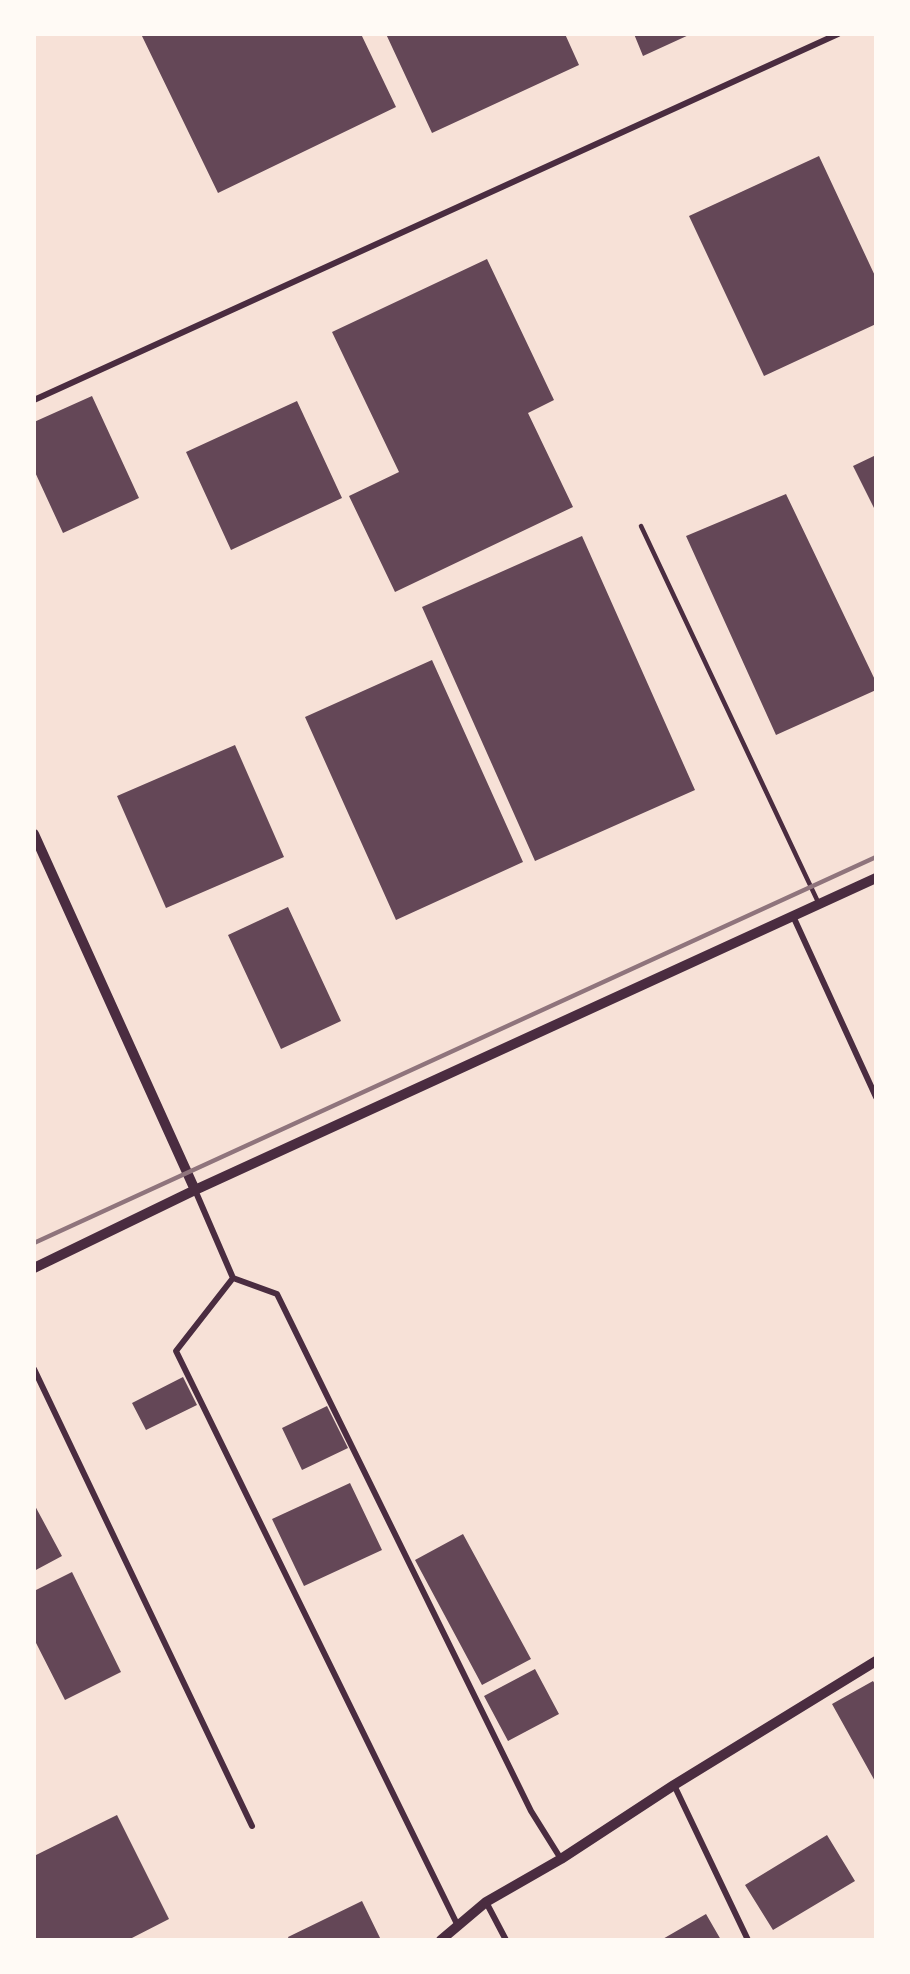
<!DOCTYPE html>
<html>
<head>
<meta charset="utf-8">
<style>
  body { margin:0 }
  #map { position:relative; width:910px; height:1974px; overflow:hidden; background:#f7e1d7; font-family:Karla,sans-serif }
  canvas { display:block }
  .frame { position:absolute; inset:0; border:36px solid #fffaf5; pointer-events:none }
</style>
</head>
<body>
<div id="map">
<canvas width="910" height="1974"></canvas>
<div class="frame"></div>
</div>
<script>
const context = document.querySelector('canvas').getContext('2d');
context.lineJoin = 'round';
function paint(path, color) {
  context.fillStyle = color;
  context.fill(path, 'evenodd');
}
function poly(rows) {
  const path = new Path2D();
  for (const r of rows) {
    path.moveTo(r[0], r[1]);
    for (let i = 2; i < r.length; i += 2) path.lineTo(r[i], r[i + 1]);
  }
  return path;
}
function stroke(path, color, width, dash) {
  context.strokeStyle = color;
  context.lineWidth = width;
  context.lineCap = dash ? 'butt' : 'round';
  context.setLineDash(dash || []);
  context.stroke(path);
}
const building = poly([
  [141,34,361,34,396,107,218,193],
  [386,34,565,34,579,65,432,133],
  [634,34,691,34,643,56],
  [819,156,876,278,876,324,764,376,689,216],
  [487,259,554,400,528,413,573,507,395,592,349,496,399,472,332,332],
  [92,396,139,498,63,533,34,470,34,422],
  [297,401,342,498,231,550,186,452],
  [876,455,876,512,853,466],
  [786,494,876,682,876,690,776,735,686,536],
  [582,536,695,790,535,861,422,607],
  [432,660,523,862,396,920,305,717],
  [235,745,284,857,166,908,117,796],
  [288,907,341,1021,281,1049,228,935],
  [183,1377,197,1405,146,1430,132,1403],
  [327,1406,348,1448,302,1470,282,1428],
  [350,1483,382,1550,304,1586,272,1519],
  [34,1504,62,1556,34,1571],
  [463,1534,531,1659,482,1685,415,1560],
  [72,1572,121,1672,65,1700,34,1639,34,1591],
  [535,1669,559,1714,508,1741,484,1696],
  [873,1681,876,1686,876,1783,832,1704],
  [117,1815,169,1919,128,1940,34,1940,34,1856],
  [827,1835,855,1881,773,1930,745,1885],
  [362,1901,381,1940,289,1940,288,1937],
  [706,1914,721,1940,661,1940]
]);
const service = poly([
  [641,526,819,904]
]);
const minor = poly([
  [34,400,838,34],
  [793,916,876,1097],
  [195,1190,233,1278,277,1294,531,1811,561,1859],
  [233,1278,176,1351,457,1924],
  [34,1369,252,1826],
  [674,1785,748,1940],
  [486,1902,506,1940]
]);
const tertiary = poly([
  [34,834,195,1190],
  [34,1268,195,1190,876,878],
  [441,1940,486,1902,561,1859,674,1785,876,1661]
]);
const rail = poly([
  [34,1243,876,857]
]);
paint(building, '#644757');
stroke(service, '#4a2c40', 4.5);
stroke(minor, '#4a2c40', 6);
stroke(tertiary, '#4a2c40', 10);
stroke(rail, '#8f747c', 4.5);
</script>
</body>
</html>
